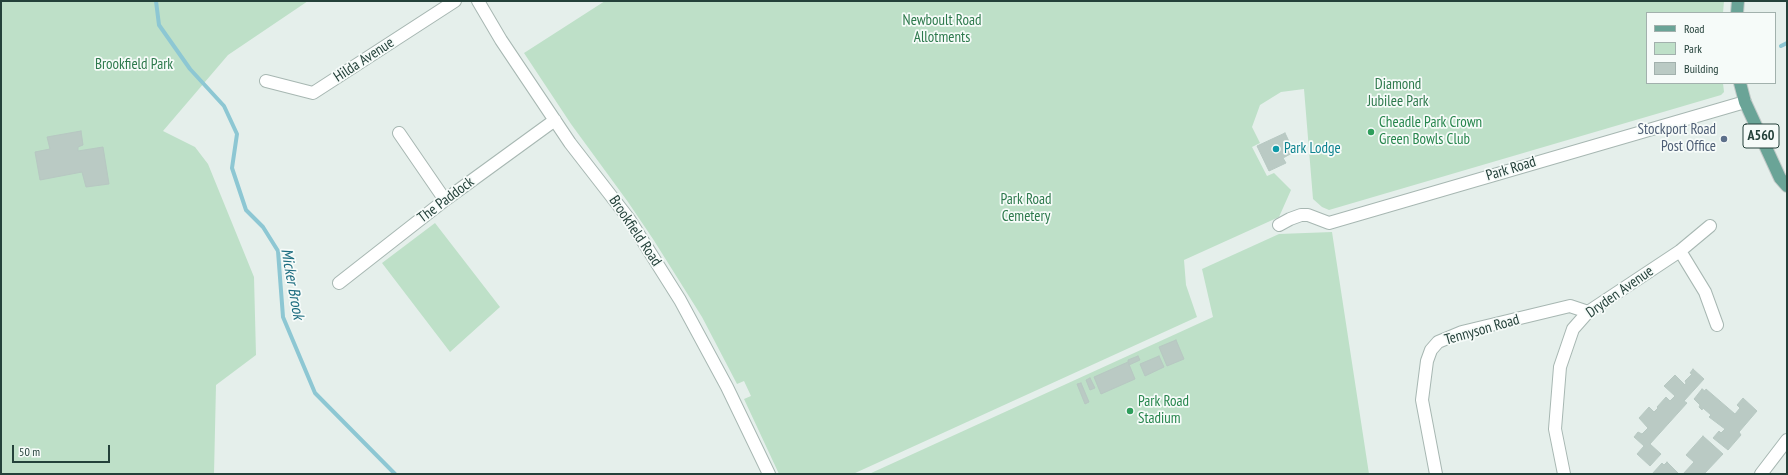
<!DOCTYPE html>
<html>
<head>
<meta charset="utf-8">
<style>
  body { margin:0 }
  #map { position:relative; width:1788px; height:475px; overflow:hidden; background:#e5efeb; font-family:"PT Sans Narrow",sans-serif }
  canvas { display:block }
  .frame { position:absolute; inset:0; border:2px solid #24413a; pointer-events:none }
  .legend { position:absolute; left:1646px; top:12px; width:130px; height:72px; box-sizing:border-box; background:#f6fbf9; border:1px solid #a2b1ad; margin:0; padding:5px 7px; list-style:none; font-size:12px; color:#24413a }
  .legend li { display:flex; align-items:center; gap:8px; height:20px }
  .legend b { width:20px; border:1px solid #a2b1ad }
  .scale { position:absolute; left:12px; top:445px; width:98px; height:18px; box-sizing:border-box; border:2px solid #24413a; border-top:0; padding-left:5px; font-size:12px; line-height:14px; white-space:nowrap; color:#24413a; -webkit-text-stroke:3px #f6fbf9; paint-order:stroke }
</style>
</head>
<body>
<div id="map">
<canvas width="1788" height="475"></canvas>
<div class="frame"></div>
<ul class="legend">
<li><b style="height:5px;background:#6aa497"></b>Road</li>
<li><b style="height:11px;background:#bee0c8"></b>Park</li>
<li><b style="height:11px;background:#bacac4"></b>Building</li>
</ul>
<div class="scale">50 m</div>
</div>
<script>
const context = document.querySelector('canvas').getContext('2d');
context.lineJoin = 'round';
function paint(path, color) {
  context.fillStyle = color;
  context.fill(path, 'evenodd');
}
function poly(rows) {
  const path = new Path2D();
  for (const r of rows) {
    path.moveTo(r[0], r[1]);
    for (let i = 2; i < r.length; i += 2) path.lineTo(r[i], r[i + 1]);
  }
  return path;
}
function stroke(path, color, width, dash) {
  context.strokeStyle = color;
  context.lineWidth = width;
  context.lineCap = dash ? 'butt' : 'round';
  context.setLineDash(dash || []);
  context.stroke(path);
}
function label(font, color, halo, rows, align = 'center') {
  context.font = font + ' "PT Sans Narrow",sans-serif';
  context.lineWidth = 3.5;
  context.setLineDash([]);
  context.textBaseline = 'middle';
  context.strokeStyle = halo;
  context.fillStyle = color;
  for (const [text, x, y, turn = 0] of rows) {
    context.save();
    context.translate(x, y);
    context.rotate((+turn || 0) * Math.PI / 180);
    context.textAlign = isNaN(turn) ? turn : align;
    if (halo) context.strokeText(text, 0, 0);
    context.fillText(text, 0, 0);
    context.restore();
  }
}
const green = poly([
  [1,1,308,1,228,55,163,131,195,147,208,164,254,277,256,355,216,385,214,474,1,474],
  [605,1,1724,1,1723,13,1647,13,1647,83,1723,83,1724,92,1721,95,1329,210,1322,207,1313,199,1304,89,1281,92,1260,105,1252,127,1260,143,1252,147,1267,176,1274,173,1291,190,1279,217,1184,260,1186,285,1197,317,853,474,779,474,744,399,751,396,744,381,737,384,702,317,653,239,628,202,571,124,524,53],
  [435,223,500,307,450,352,382,263],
  [1332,232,1369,474,869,474,1213,317,1202,269,1279,234]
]);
const stream = poly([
  [156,1,159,25,190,69,224,106,237,134,232,168,246,210,263,227,278,251,283,317,315,393,395,474],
  [1781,46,1787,43]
]);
const building = poly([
  [81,131,83,145,78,147,78,151,103,147,109,184,86,187,82,172,40,180,35,152,50,149,47,137,81,131],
  [1285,133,1294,152,1283,158,1286,163,1269,171,1257,146,1285,133],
  [1176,340,1184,359,1167,366,1159,347,1176,340],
  [1138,356,1140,360,1129,365,1128,360,1138,356],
  [1159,356,1164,367,1145,376,1140,364,1159,356],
  [1128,362,1135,379,1101,394,1094,377,1128,362],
  [1693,369,1704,379,1684,401,1687,403,1650,444,1661,454,1650,466,1637,454,1644,446,1634,437,1638,432,1642,434,1648,428,1639,418,1649,407,1654,412,1658,408,1657,407,1666,397,1670,401,1675,396,1664,386,1675,375,1685,385,1686,383,1685,381,1692,374,1690,373,1693,369],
  [1090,378,1095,388,1090,390,1086,380,1090,378],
  [1081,383,1089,402,1085,404,1077,384,1081,383],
  [1702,389,1705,391,1706,389,1735,414,1740,408,1737,405,1743,398,1757,411,1739,432,1741,435,1728,450,1713,438,1719,431,1721,433,1725,429,1709,417,1711,415,1703,408,1702,410,1699,407,1700,405,1694,399,1702,389],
  [1703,436,1723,454,1704,474,1683,474,1694,462,1686,455,1703,436],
  [1667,462,1679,474,1652,474,1662,463,1664,465,1667,462]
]);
const minor = poly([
  [478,1,501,40,570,143,629,219,680,300,727,387,769,474],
  [266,81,313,93,455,1],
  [399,133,445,200],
  [1279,225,1290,219,1301,215,1308,215,1329,223,1745,102],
  [1680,251,1705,292,1717,325],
  [339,283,445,200,555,120],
  [1436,474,1422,400,1427,361,1431,350,1438,342,1462,332,1570,306,1588,312],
  [1564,474,1555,429,1560,367,1573,329,1588,312,1680,251,1710,226]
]);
const tertiary = poly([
  [1761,474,1787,440]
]);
const primary = poly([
  [1737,13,1738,1],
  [1740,83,1745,102,1780,178,1787,186]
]);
const markers = [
  [1371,132,4,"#2e9e5b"],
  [1724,139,4,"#5c6f8a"],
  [1276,149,4,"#0f9aa8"],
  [1130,411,4,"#2e9e5b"]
];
const shields = [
  [1761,136,36]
];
const shieldNames = [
  ["A560",1761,136]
];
const parkNames = [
  ["Newboult Road",942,21],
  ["Allotments",942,38],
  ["Brookfield Park",134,65],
  ["Diamond",1398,85],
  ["Jubilee Park",1398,102],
  ["Park Road",1026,200],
  ["Cemetery",1026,217]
];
const streetNames = [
  ["Hilda Avenue",364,60,-33],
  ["Park Road",1511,169,-17],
  ["The Paddock",446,200,-37],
  ["Brookfield Road",635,231,56],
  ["Dryden Avenue",1620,292,-35],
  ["Tennyson Road",1482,330,-16]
];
const leisureNames = [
  ["Cheadle Park Crown",1379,123],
  ["Green Bowls Club",1379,140],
  ["Park Road",1138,402],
  ["Stadium",1138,419]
];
const serviceNames = [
  ["Stockport Road",1716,130],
  ["Post Office",1716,147]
];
const cultureNames = [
  ["Park Lodge",1284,149]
];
const waterNames = [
  ["Micker Brook",292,284,80]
];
paint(green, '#bee0c8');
stroke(stream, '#8dc7d3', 4);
paint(building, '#bacac4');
stroke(building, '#b7c8c2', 1);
stroke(minor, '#a7b7b2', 14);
stroke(tertiary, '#a7b7b2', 14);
stroke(primary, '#c2cac8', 14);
stroke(minor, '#fff', 12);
stroke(tertiary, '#fff', 12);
stroke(primary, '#6aa497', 12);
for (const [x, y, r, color] of markers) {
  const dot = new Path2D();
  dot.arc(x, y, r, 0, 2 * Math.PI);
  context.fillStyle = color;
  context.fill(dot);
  stroke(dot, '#f6fbf9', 1.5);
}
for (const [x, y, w] of shields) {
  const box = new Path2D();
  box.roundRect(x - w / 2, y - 12, w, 24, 3);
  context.fillStyle = '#f6fbf9';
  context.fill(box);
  stroke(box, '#24413a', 1);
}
label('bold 14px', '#24413a', null, shieldNames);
label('15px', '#2d794c', '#f6fbf9', parkNames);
label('15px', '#24413a', '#f6fbf9', streetNames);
label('15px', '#27864d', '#f6fbf9', leisureNames, 'left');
label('15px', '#4e5e75', '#f6fbf9', serviceNames, 'right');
label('15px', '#0d838f', '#f6fbf9', cultureNames, 'left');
label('italic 16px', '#1c6c7f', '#f6fbf9', waterNames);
</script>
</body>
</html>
